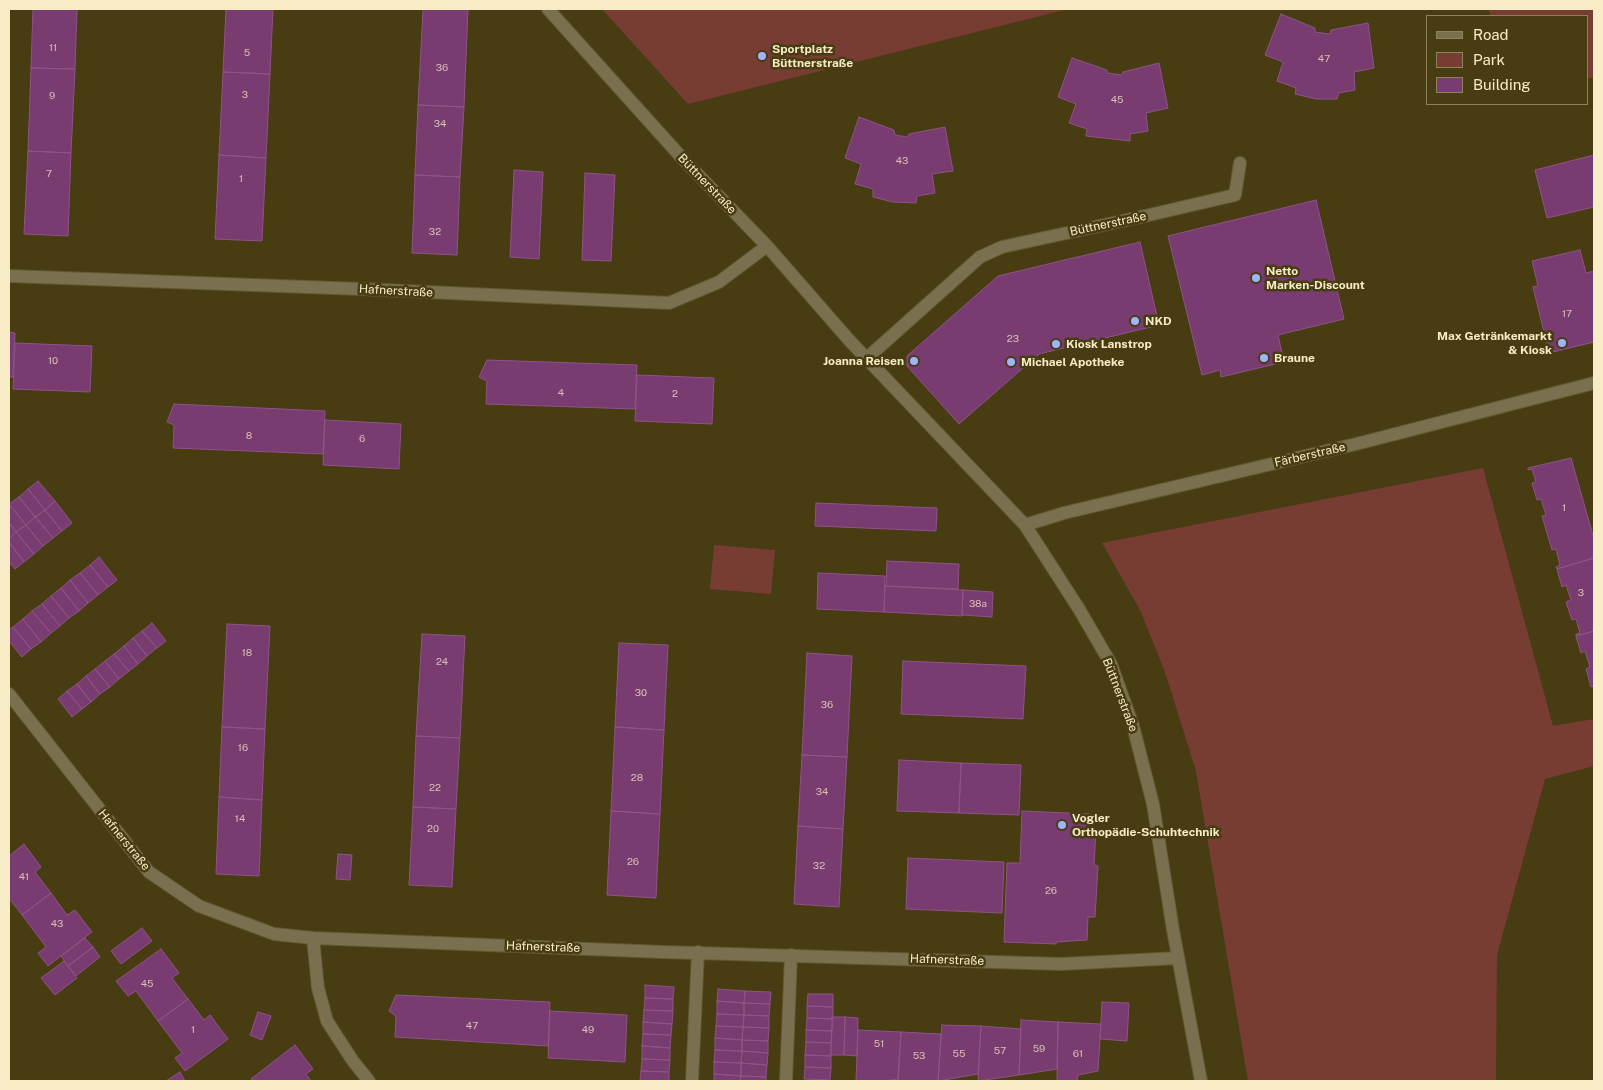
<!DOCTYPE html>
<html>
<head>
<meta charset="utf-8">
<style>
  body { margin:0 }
  #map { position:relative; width:1603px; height:1090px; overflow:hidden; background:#483c12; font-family:"Public Sans",sans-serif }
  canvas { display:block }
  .frame { position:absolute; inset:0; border:10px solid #f8ecc7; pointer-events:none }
  .legend { position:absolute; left:1426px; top:15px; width:162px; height:90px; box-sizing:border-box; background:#483c12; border:1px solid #8e825a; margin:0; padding:6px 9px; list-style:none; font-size:15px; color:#f8ecc7 }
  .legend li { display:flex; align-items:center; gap:10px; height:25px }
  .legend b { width:25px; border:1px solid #8e825a }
</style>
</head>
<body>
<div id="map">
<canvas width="1603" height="1090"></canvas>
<div class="frame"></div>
<ul class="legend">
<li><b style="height:6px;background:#7a704f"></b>Road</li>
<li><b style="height:14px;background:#783d32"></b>Park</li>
<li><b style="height:14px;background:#793c71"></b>Building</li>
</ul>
</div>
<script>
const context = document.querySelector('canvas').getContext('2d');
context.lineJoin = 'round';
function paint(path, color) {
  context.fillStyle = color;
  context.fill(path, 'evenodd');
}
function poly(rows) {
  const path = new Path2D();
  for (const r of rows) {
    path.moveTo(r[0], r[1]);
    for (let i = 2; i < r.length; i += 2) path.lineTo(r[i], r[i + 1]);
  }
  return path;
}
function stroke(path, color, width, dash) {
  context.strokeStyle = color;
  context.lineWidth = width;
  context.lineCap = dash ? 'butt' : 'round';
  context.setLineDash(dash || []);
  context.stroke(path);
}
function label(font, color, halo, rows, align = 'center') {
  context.font = font + ' "Public Sans",sans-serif';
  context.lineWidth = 5;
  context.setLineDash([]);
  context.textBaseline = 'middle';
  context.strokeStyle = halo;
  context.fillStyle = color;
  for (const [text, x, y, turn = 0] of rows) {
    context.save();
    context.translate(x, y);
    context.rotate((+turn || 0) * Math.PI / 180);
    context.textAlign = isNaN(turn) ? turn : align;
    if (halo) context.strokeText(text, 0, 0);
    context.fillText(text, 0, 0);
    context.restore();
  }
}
const green = poly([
  [602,9,1068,9,688,104],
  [1488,9,1594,9,1594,77,1587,79,1587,16,1491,16],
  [1483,468,1553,726,1594,719,1594,766,1545,779,1497,955,1496,1081,1248,1081,1196,771,1165,672,1140,610,1102,543],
  [714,545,775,550,771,594,710,589]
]);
const building = poly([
  [33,9,77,9,75,69,31,68,33,9],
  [226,9,273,9,270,74,223,72,226,9],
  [423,9,468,9,464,107,418,105,423,9],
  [1281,14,1315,28,1315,32,1330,34,1331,30,1368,23,1374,68,1354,72,1355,90,1339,93,1337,99,1316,99,1295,94,1296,88,1277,81,1283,62,1265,55,1281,14],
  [1072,58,1107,70,1107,73,1122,75,1123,72,1159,63,1168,108,1146,113,1148,131,1130,134,1130,141,1086,136,1087,129,1069,123,1076,104,1058,97,1072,58],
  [31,68,75,69,71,153,28,151,31,68],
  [223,72,270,74,266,158,219,155,223,72],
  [418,105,464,107,460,177,415,175,418,105],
  [859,117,894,130,895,135,907,137,909,134,945,127,953,171,932,174,935,193,917,196,916,203,893,202,873,197,873,189,855,184,861,164,845,158,859,117],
  [28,151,71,153,68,236,24,234,28,151],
  [219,155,266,158,262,241,215,239,219,155],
  [1594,155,1594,207,1547,218,1535,170,1594,155],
  [514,170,543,172,539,259,510,257,514,170],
  [585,173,615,175,611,261,582,260,585,173],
  [415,175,460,177,457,255,412,253,415,175],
  [1316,200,1344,319,1278,335,1284,362,1221,377,1220,370,1202,375,1168,236,1316,200],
  [1140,242,1159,325,1039,354,959,424,907,366,907,356,998,276,1140,242],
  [1580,250,1586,273,1594,271,1594,342,1549,353,1533,287,1538,286,1532,261,1580,250],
  [9,332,15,333,13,377,9,377,9,332],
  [15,343,92,346,90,392,13,389,15,343],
  [487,360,637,365,635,409,486,404,487,381,479,377,487,360],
  [637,375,714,378,712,424,635,421,637,375],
  [174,404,325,411,323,454,173,448,174,425,167,422,174,404],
  [325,420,401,424,399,469,323,465,325,420],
  [1571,458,1594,539,1594,558,1557,569,1556,567,1560,565,1556,549,1552,550,1542,516,1546,515,1541,499,1537,500,1532,483,1536,482,1532,469,1528,470,1528,468,1571,458],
  [38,481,55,501,45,510,28,489,38,481],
  [28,489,45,510,35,517,19,497,28,489],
  [19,497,35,517,26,525,9,504,19,497],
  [55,501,72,523,62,531,45,510,55,501],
  [816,503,937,508,936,531,815,526,816,503],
  [9,504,26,525,16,532,9,523,9,504],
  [45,510,62,531,53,538,35,517,45,510],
  [35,517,53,538,43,546,26,525,35,517],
  [9,523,16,532,9,539,9,523],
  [26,525,43,546,34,554,16,532,26,525],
  [16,532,34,554,24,562,9,542,9,539,16,532],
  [9,542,24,562,15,569,9,562,9,542],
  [99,557,117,580,108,587,90,565,99,557],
  [1594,558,1594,631,1576,636,1576,634,1580,633,1576,619,1572,620,1566,602,1571,600,1566,585,1562,587,1557,569,1594,558],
  [887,561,959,564,958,589,886,586,887,561],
  [90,565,108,587,98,595,80,573,90,565],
  [80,573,98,595,88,603,70,580,80,573],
  [818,573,885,576,884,612,817,609,818,573],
  [70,580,88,603,79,611,61,588,70,580],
  [885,586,963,590,962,616,884,612,885,586],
  [61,588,79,611,69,618,51,596,61,588],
  [963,590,993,592,992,617,962,615,963,590],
  [51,596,69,618,60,626,42,604,51,596],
  [42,604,60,626,51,633,32,611,42,604],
  [32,611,51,633,41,642,23,619,32,611],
  [23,619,41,642,31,649,13,627,23,619],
  [152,623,166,641,157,648,142,631,152,623],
  [227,624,270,626,265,729,222,727,227,624],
  [13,627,31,649,22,657,9,641,9,630,13,627],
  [142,631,157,648,147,656,133,638,142,631],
  [1594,631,1594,686,1591,687,1586,669,1590,667,1585,651,1581,653,1576,636,1594,631],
  [422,634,465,636,460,738,416,736,422,634],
  [133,638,147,656,138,664,124,646,133,638],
  [619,643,668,645,664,730,615,727,619,643],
  [124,646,138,664,129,671,114,654,124,646],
  [807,653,852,656,847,757,802,755,807,653],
  [114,654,129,671,119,679,105,661,114,654],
  [105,661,119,679,110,687,95,669,105,661],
  [903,661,1026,666,1023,719,901,714,903,661],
  [95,669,110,687,100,694,86,676,95,669],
  [86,676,100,694,91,702,77,684,86,676],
  [77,684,91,702,82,709,67,691,77,684],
  [67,691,82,709,72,717,58,699,67,691],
  [222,727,265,729,262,800,219,797,222,727],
  [615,727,664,730,660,814,611,811,615,727],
  [416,736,460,738,456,809,413,807,416,736],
  [802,755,847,757,843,829,798,826,802,755],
  [899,760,961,763,959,813,897,811,899,760],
  [961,763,1021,765,1019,815,959,813,961,763],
  [219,797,262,800,259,876,216,874,219,797],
  [413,807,456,809,452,887,409,885,413,807],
  [611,811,660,814,656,898,607,895,611,811],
  [1022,811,1091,814,1090,830,1096,830,1094,865,1098,866,1095,917,1088,917,1087,940,1056,942,1056,944,1004,942,1007,863,1020,863,1022,811],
  [798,826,843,829,839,907,794,904,798,826],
  [24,844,41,867,35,872,51,893,22,915,9,898,9,856,24,844],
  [338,854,352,855,350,880,336,879,338,854],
  [908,858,1004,862,1002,913,906,909,908,858],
  [51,893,67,915,75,910,92,932,48,966,38,953,46,947,22,915,51,893],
  [142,928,152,941,121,964,111,951,142,928],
  [85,938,93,947,68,966,61,956,85,938],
  [93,947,100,957,76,976,68,966,93,947],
  [161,949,179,973,172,978,188,999,158,1021,136,991,128,996,116,981,161,949],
  [64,961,77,978,55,995,41,978,64,961],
  [645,985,674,987,673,999,645,998,645,985],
  [718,989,745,991,744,1003,717,1001,718,989],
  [745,991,771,992,770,1004,744,1003,745,991],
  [808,994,833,994,833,1007,807,1006,808,994],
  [396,995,550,1002,548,1046,395,1037,396,1016,389,1011,396,995],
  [645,998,673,999,673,1011,644,1010,645,998],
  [188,999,204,1020,210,1015,228,1039,185,1071,175,1058,182,1053,158,1021,188,999],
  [717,1001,744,1003,744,1015,717,1014,717,1001],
  [1102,1002,1129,1003,1127,1041,1100,1039,1102,1002],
  [744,1003,770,1004,769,1016,744,1015,744,1003],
  [807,1006,833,1007,833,1019,807,1018,807,1006],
  [644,1010,673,1011,672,1024,643,1022,644,1010],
  [550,1011,627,1015,625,1062,548,1058,550,1011],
  [258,1012,271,1016,262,1040,250,1035,258,1012],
  [717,1014,744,1015,743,1027,716,1026,717,1014],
  [744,1015,769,1016,769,1028,743,1027,744,1015],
  [832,1017,845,1017,844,1055,831,1055,832,1017],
  [845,1017,858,1018,857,1056,844,1055,845,1017],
  [807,1018,833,1019,832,1031,806,1030,807,1018],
  [1021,1020,1058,1022,1057,1069,1019,1075,1021,1020],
  [643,1022,672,1024,671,1035,643,1034,643,1022],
  [1058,1022,1101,1024,1098,1071,1078,1075,1077,1081,1057,1081,1058,1022],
  [942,1025,981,1026,978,1074,938,1081,942,1025],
  [716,1026,743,1027,742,1040,715,1038,716,1026],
  [981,1026,1021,1029,1019,1075,978,1081,981,1026],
  [743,1027,769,1028,768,1041,742,1040,743,1027],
  [806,1030,832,1031,831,1043,806,1042,806,1030],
  [858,1030,901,1032,898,1079,885,1081,856,1081,858,1030],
  [901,1032,941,1034,938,1081,898,1081,901,1032],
  [643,1034,671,1035,670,1048,642,1046,643,1034],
  [715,1038,742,1040,742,1051,715,1050,715,1038],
  [742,1040,768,1041,768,1053,742,1051,742,1040],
  [806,1042,831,1043,831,1056,805,1055,806,1042],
  [295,1045,313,1069,306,1074,311,1081,253,1081,251,1079,295,1045],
  [642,1046,670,1048,670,1060,642,1059,642,1046],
  [715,1050,742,1051,741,1063,714,1062,715,1050],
  [742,1051,768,1053,767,1065,741,1063,742,1051],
  [805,1055,831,1056,831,1068,805,1067,805,1055],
  [642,1059,670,1060,669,1072,641,1071,642,1059],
  [714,1062,741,1063,741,1076,714,1074,714,1062],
  [741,1063,767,1065,766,1077,741,1076,741,1063],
  [805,1067,831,1068,830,1080,804,1079,805,1067],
  [641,1071,669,1072,669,1081,640,1081,641,1071],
  [180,1072,185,1081,166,1081,180,1072],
  [714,1074,741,1076,740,1081,714,1081,714,1074],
  [741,1076,766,1077,766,1081,740,1081,741,1076]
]);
const lane = poly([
  [692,1081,698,952],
  [786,1081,791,955]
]);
const street = poly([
  [548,9,683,159,767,246,849,340,1025,525,1079,609,1111,664,1133,726,1153,804,1173,930,1201,1081],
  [9,276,361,289,669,303,719,282,767,246],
  [867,358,980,257,1002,247,1145,216,1235,195,1240,163],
  [1025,525,1064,513,1356,444,1594,383],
  [9,694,149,872,199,906,274,934,313,938,663,952,1061,964,1178,958],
  [313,938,318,988,327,1021,353,1061,369,1081]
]);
const markers = [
  [762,56,5,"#a0b3fd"],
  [1256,278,5,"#a0b3fd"],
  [1135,321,5,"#a0b3fd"],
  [1562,343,5,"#a0b3fd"],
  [1056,344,5,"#a0b3fd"],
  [1264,358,5,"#a0b3fd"],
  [914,361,5,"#a0b3fd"],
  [1011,362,5,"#a0b3fd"],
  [1062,825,5,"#a0b3fd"]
];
const numberNames = [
  ["11",53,48],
  ["5",247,53],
  ["47",1324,59],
  ["36",442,68],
  ["3",245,95],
  ["9",52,96],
  ["45",1117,100],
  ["34",440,124],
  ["43",902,161],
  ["7",49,174],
  ["1",241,179],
  ["32",435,232],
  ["17",1567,314],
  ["23",1013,339],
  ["10",53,361],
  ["4",561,393],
  ["2",675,394],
  ["8",249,436],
  ["6",362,439],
  ["1",1564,508],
  ["3",1581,593],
  ["38a",978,604],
  ["18",247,653],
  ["24",442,662],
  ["30",641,693],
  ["36",827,705],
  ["16",243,748],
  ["28",637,778],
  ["22",435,788],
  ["34",822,792],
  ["14",240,819],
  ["20",433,829],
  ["26",633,862],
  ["32",819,866],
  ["41",24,877],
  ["26",1051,891],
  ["43",57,924],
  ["45",147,984],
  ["47",472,1026],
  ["1",193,1030],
  ["49",588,1030],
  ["51",879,1044],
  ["59",1039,1049],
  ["57",1000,1051],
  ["55",959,1054],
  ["61",1078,1054],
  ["53",919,1056]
];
const poiNames = [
  ["Sportplatz",772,49],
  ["Büttnerstraße",772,63],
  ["Netto",1266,271],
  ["Marken-Discount",1266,285],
  ["NKD",1145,321],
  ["Max Getränkemarkt",1552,336,"right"],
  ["& Kiosk",1552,350,"right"],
  ["Kiosk Lanstrop",1066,344],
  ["Braune",1274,358],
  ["Joanna Reisen",904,361,"right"],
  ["Michael Apotheke",1021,362],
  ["Vogler",1072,818],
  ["Orthopädie-Schuhtechnik",1072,832]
];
const streetNames = [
  ["Büttnerstraße",707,184,46],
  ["Büttnerstraße",1108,224,-12],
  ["Hafnerstraße",396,291,3],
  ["Färberstraße",1310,455,-13],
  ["Büttnerstraße",1120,695,69],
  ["Hafnerstraße",124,840,51],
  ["Hafnerstraße",543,947,2],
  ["Hafnerstraße",947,960,2]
];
paint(green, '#783d32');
paint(building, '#793c71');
stroke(building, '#8d5485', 1);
stroke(lane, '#64582f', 14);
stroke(street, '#64582f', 14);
stroke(lane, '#7a704f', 12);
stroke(street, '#7a704f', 12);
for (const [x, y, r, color] of markers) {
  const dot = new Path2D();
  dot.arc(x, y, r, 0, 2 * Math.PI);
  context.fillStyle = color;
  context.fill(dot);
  stroke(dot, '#483c12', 2);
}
label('10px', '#d8c0b2', null, numberNames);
label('bold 12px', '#f8ecc7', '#483c12', poiNames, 'left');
label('12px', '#f8ecc7', '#483c12', streetNames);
</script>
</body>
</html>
